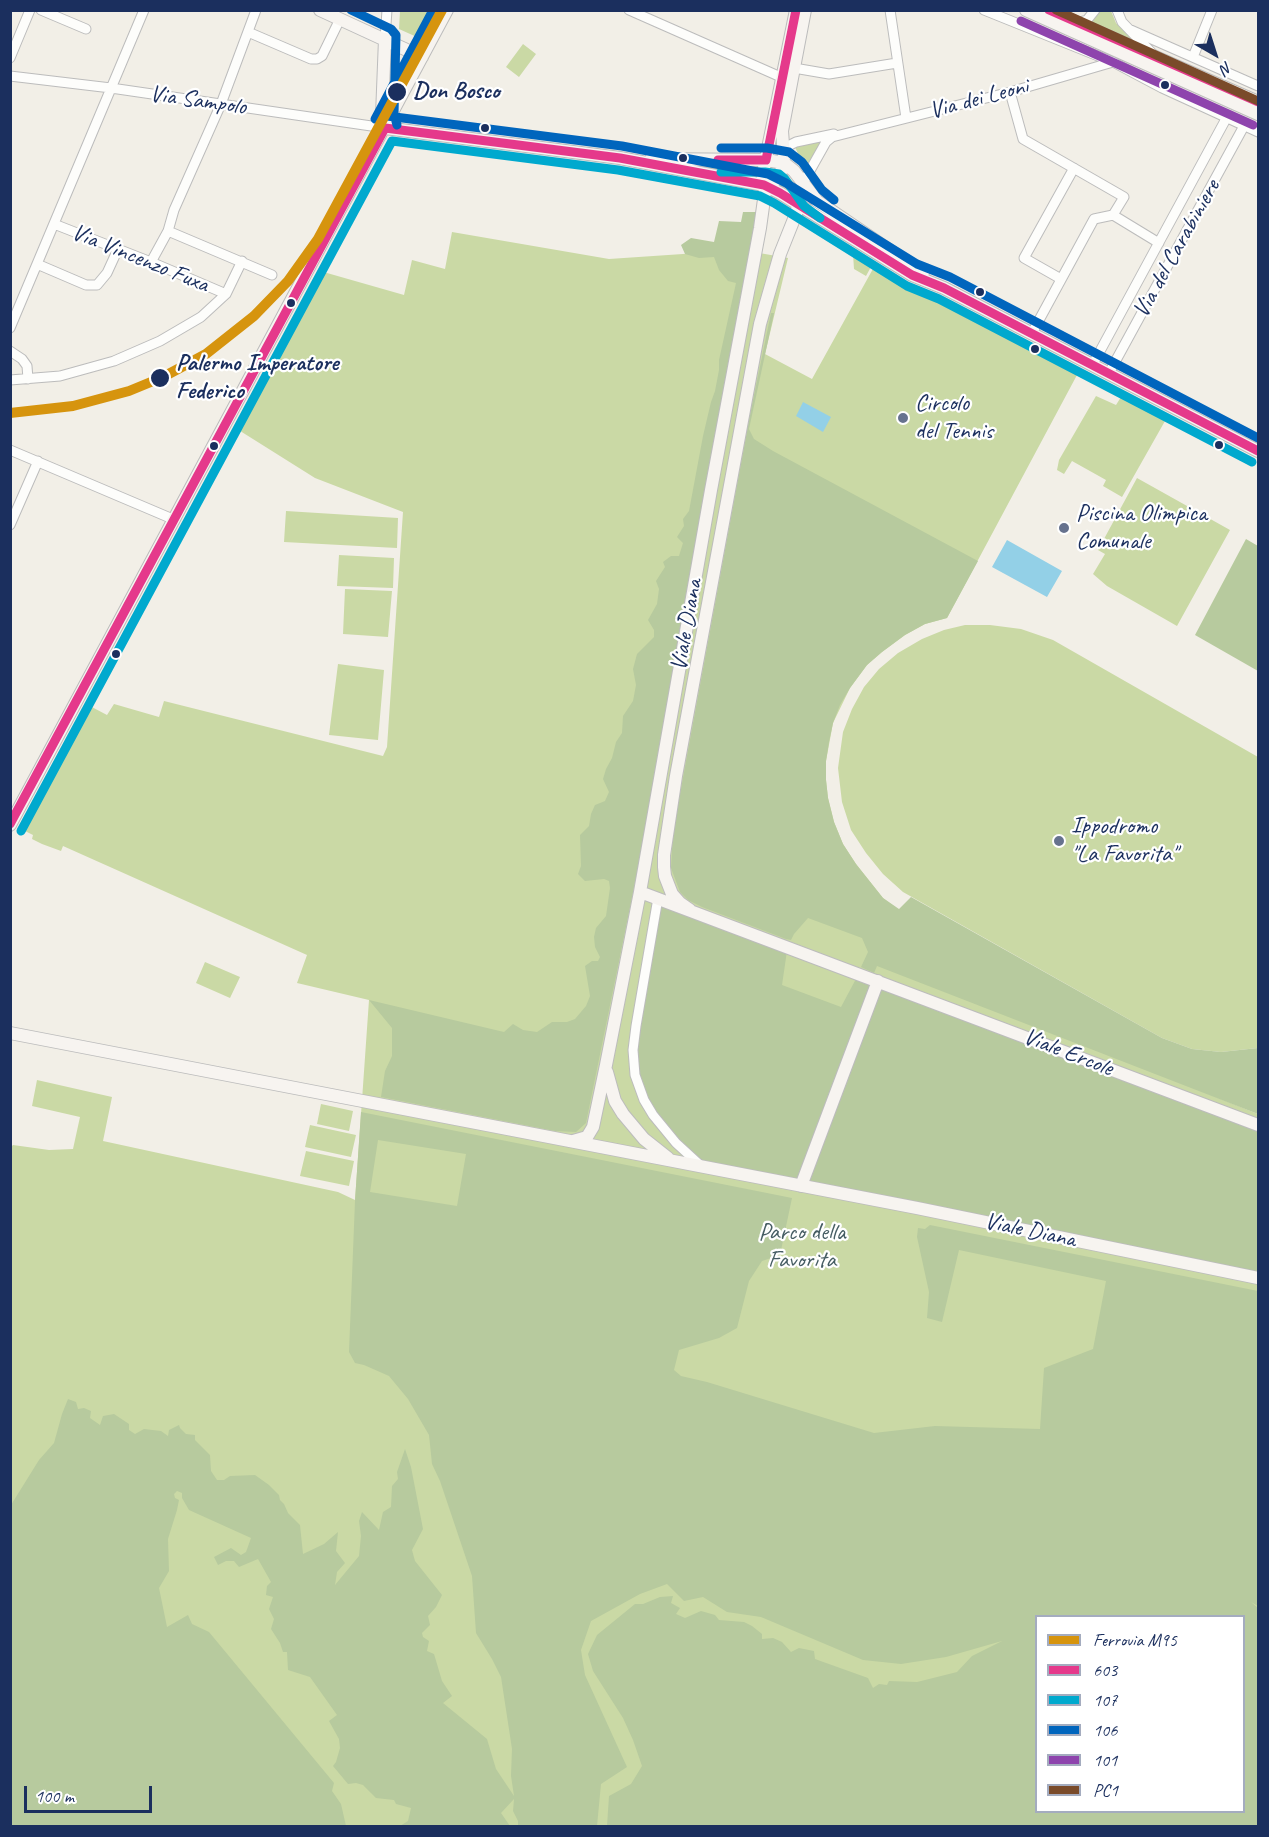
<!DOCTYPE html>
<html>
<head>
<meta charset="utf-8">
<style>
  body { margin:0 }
  #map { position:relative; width:1269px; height:1837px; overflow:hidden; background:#f2efe7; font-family:Caveat,sans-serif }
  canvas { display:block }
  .frame { position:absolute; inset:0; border:12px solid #1b2f5e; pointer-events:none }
  .legend { position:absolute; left:1035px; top:1615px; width:210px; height:198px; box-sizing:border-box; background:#fff; border:2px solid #a4acbf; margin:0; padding:8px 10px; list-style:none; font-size:18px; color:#1b2f5e }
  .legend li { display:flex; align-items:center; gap:12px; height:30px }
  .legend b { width:30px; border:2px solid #a4acbf }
  .north { position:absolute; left:1185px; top:24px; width:60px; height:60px; -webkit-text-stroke:4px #fff; paint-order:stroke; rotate:141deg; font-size:16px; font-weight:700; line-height:24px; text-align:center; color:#1b2f5e }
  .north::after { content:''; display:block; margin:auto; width:21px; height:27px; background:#1b2f5e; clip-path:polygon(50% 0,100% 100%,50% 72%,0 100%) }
  .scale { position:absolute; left:24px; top:1786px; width:128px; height:27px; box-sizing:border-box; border:3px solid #1b2f5e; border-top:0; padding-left:8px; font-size:18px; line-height:21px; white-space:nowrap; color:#1b2f5e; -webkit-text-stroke:4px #fff; paint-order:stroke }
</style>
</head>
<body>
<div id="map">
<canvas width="1269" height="1837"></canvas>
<div class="frame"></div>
<ul class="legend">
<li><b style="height:8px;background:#d6940e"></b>Ferrovia M95</li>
<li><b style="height:8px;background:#e5398b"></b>603</li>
<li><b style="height:8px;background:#00a9ce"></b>107</li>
<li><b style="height:8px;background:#0065bd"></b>106</li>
<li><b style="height:8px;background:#8e44ad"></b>101</li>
<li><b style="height:8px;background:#7a4b2a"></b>PC1</li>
</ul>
<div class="north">N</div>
<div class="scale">100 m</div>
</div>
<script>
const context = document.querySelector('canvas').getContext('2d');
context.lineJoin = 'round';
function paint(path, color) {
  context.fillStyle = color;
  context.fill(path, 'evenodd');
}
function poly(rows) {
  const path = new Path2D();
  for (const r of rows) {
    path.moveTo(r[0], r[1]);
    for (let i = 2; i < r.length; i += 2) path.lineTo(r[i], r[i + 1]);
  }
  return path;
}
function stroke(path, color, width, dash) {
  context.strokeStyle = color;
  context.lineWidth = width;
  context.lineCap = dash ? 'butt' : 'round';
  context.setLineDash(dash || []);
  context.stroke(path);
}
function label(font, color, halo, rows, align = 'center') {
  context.font = font + ' Caveat,sans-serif';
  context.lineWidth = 4.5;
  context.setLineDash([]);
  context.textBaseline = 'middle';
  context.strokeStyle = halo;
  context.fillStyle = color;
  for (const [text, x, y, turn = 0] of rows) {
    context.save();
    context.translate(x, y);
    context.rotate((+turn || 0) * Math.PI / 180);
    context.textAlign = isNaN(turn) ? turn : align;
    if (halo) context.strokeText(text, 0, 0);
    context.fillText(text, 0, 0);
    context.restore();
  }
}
const green = poly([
  [400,11,400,10,434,11,419,38,399,29],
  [1098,11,1111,11,1116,23,1140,46,1088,23,1095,18],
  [523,44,536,54,519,77,506,67],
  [823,140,805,169,795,147],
  [675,163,760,168,758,179],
  [785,173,793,182,796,197,777,185],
  [452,232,609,259,742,250,788,258,765,354,812,379,874,267,921,294,1077,375,947,618,925,624,905,635,882,652,867,665,850,688,833,723,826,761,826,780,828,798,834,822,843,844,856,864,883,898,899,910,1211,1095,1258,1114,1258,1826,11,1826,10,1148,13,1145,49,1150,73,1149,80,1117,32,1106,37,1080,112,1097,103,1141,338,1192,355,1200,369,1000,297,983,307,955,63,846,61,851,42,844,32,839,33,835,21,829,88,705,107,715,114,704,159,717,164,701,383,756,387,747,403,512,315,478,237,429,320,271,404,295,412,260,445,269],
  [1036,1616,1244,1616,1244,1812,1036,1812],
  [853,254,872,265,866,276,854,269],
  [1096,396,1116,405,1121,397,1165,421,1122,497,1103,486,1106,480,1072,461,1064,474,1057,470,1059,460],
  [1137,478,1230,530,1177,626,1107,586,1093,574,1105,554,1098,550],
  [286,511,398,518,397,548,284,542],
  [339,555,394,558,393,588,337,586],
  [345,589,392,591,388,637,343,634],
  [965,625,990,625,1021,629,1053,640,1258,757,1258,1048,1221,1052,1192,1049,1162,1038,903,892,883,874,866,853,851,830,842,802,838,768,843,732,852,709,864,687,879,669,898,653,922,639,944,630],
  [338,664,384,670,378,740,329,735],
  [205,962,240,977,230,998,196,983],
  [321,1104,353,1111,349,1131,317,1124],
  [310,1125,356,1135,351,1157,305,1147],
  [306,1151,354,1161,349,1186,300,1176]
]);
const forest = poly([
  [743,212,760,212,641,853,586,1123,576,1132,555,1131,381,1097,385,1071,392,1056,392,1028,369,1000,504,1032,513,1024,523,1030,537,1032,552,1022,567,1022,575,1019,586,1006,590,996,585,966,592,961,598,961,600,957,595,947,594,937,596,928,606,916,610,888,609,881,604,879,585,881,578,874,581,866,580,835,589,826,591,814,595,805,605,801,609,792,603,779,606,769,612,758,616,742,622,733,623,716,633,701,636,685,633,669,637,654,654,637,654,630,648,620,657,604,659,589,656,581,665,567,663,562,671,556,679,556,683,543,677,537,684,526,683,519,689,511,703,436,711,402,715,391,719,370,719,360,736,283,728,281,719,270,714,257,699,258,685,254,681,245,691,238,714,242,719,221,741,222],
  [771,313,774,313,749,429,754,439,773,451,978,561,947,618,925,624,905,635,882,652,867,665,850,688,840,705,833,723,829,742,826,761,826,780,828,798,834,822,843,844,856,864,883,898,899,909,911,897,1162,1038,1192,1049,1221,1052,1258,1048,1258,1114,877,966,874,973,861,967,868,952,862,938,808,918,794,934,791,940,786,939,702,907,688,900,680,892,671,868,673,832,750,415],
  [1246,539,1258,546,1258,671,1195,635],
  [660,905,787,951,782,985,841,1007,857,977,874,983,798,1180,707,1163,688,1151,660,1118,649,1101,638,1073,636,1049],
  [880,985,1258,1129,1258,1273,808,1181],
  [361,1112,792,1198,780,1255,762,1261,749,1281,737,1328,719,1338,679,1350,674,1370,681,1376,707,1382,874,1433,935,1426,1040,1429,1044,1368,1093,1349,1106,1281,959,1250,942,1322,927,1318,929,1292,917,1237,918,1228,925,1229,930,1225,1258,1291,1258,1606,1251,1602,1258,1608,1258,1826,607,1826,609,1796,631,1784,642,1766,633,1740,623,1718,593,1671,588,1654,597,1635,635,1604,643,1604,660,1597,673,1596,671,1603,680,1608,676,1614,685,1618,701,1611,715,1615,719,1620,744,1622,752,1626,762,1634,762,1639,773,1638,782,1642,791,1652,799,1648,814,1651,815,1659,868,1678,873,1688,879,1684,887,1685,889,1681,917,1682,957,1672,972,1656,1002,1641,946,1657,901,1664,863,1660,761,1617,727,1612,703,1597,684,1601,667,1584,640,1594,591,1621,581,1650,585,1675,627,1767,601,1784,597,1826,518,1826,518,1821,513,1811,514,1799,501,1813,510,1826,400,1826,408,1821,411,1808,396,1804,394,1800,376,1798,363,1785,356,1783,348,1784,333,1766,336,1762,340,1748,339,1739,329,1721,337,1715,310,1677,288,1670,287,1652,283,1652,280,1643,271,1629,274,1619,269,1609,273,1597,266,1595,267,1586,271,1582,258,1559,239,1567,234,1561,226,1561,218,1565,214,1557,231,1548,241,1555,246,1552,251,1538,189,1510,182,1498,182,1493,177,1491,174,1494,175,1498,179,1500,177,1510,168,1539,169,1571,159,1588,167,1627,188,1615,192,1624,209,1632,334,1783,332,1791,341,1804,346,1826,11,1826,11,1505,39,1460,54,1443,62,1414,68,1399,76,1402,78,1409,84,1408,91,1411,90,1418,100,1425,103,1416,114,1414,129,1424,129,1430,135,1434,144,1429,161,1431,168,1436,169,1430,179,1425,180,1428,186,1434,195,1435,195,1440,210,1455,211,1471,217,1480,224,1480,230,1476,255,1475,269,1485,279,1495,280,1500,284,1504,288,1513,300,1525,303,1554,324,1544,338,1532,336,1551,345,1563,337,1572,335,1585,359,1556,361,1536,359,1521,362,1512,379,1530,383,1512,391,1507,392,1486,398,1479,397,1472,405,1449,411,1467,423,1529,412,1550,415,1561,442,1595,436,1607,428,1616,430,1625,422,1633,423,1637,429,1641,427,1651,434,1654,442,1681,452,1696,443,1703,487,1739,496,1769,514,1796,511,1776,512,1749,501,1677,492,1659,476,1633,472,1576,440,1481,432,1464,429,1435,408,1399,389,1376,364,1365,355,1363,349,1352,355,1201],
  [378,1140,466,1154,457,1206,370,1192],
  [1036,1616,1244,1616,1244,1812,1036,1812]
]);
const water = poly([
  [803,402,831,417,823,432,796,416],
  [1007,540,1062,571,1047,597,992,567]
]);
const street = poly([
  [41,10,86,29],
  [629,10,783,78],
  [890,10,906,118],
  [984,10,1113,62,1162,88,1258,132],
  [1117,10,1122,22,1152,53],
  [1076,23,1087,20,1095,10],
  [1131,30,1258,86],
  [248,32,311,59,317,59,322,56,340,19],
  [385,39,387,10],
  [1193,57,1212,10],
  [10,58,30,10],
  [794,68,829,74,897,63],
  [10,76,111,88,385,128],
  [1010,92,1023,139,1124,197,1113,215,1094,219,1032,333],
  [784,148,796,142,834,134],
  [803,183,826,142,832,137,1010,92,1113,62],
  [1113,215,1159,243],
  [54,224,151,262,226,294],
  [168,231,272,275],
  [151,262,168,231,174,210,221,104,256,10],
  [37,264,86,285,97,285,107,273,118,249],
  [1061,279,1024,258,1074,168],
  [10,328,144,10],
  [10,351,22,359,27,366,28,379],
  [1093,364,1227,117],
  [1109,373,1244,126],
  [10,380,60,376,114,361,160,341,201,317,226,294,242,261],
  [10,450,175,520],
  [10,525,38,461],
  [658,898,636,1026,633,1050,635,1075,644,1100,653,1115,676,1143,700,1165]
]);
const secondary = poly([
  [320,10,422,57],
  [1026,10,1258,114],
  [1048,10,1258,102],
  [385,39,382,115,385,128],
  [385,128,620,158,764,185,780,193,912,275,944,288,1258,451],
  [651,159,766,160,784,163,794,171,817,201,923,273],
  [764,185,775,181,783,168,784,157,782,131,805,10],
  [10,825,447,10],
  [640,892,1258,1125],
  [690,910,680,903,672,894,665,876,664,867,664,855,676,776,760,324,780,254,796,214,803,183],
  [10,1033,917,1208,1258,1278],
  [607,1072,615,1101,623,1114,644,1139,668,1158],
  [573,1141,587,1137,593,1127,606,1065,640,892,711,490,760,228,765,192,763,178,764,168,796,10],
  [801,1186,878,981]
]);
const bus1 = poly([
  [1049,10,1258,102],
  [718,160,766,160,796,10],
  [10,824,385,128,620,158,764,185,780,193,912,275,944,288,1258,451]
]);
const bus2 = poly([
  [721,172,765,172,779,174,785,179,804,206,820,218],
  [21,831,392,141,618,170,760,196,774,203,907,286,939,299,1252,462]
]);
const bus3 = poly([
  [351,10,391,29,396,35,394,114,397,125],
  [387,116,622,146,768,174,786,183,917,264,950,277,1258,438],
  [375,119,433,10],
  [721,148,767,148,789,152,802,162,822,190,834,200]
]);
const bus4 = poly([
  [1021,21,1253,125]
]);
const bus5 = poly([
  [1056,10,1258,101]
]);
const rail1 = poly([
  [10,413,73,406,129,391,163,377,206,354,254,316,288,281,318,239,442,10]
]);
const markers = [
  [1165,85,5,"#1b2f5e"],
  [397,92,10,"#1b2f5e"],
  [485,128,5,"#1b2f5e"],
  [683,158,5,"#1b2f5e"],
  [980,292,5,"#1b2f5e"],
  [291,303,5,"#1b2f5e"],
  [1035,349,5,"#1b2f5e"],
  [160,378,10,"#1b2f5e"],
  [903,418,6,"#66728e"],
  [1219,445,5,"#1b2f5e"],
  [214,446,5,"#1b2f5e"],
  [1064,528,6,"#66728e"],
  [116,654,5,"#1b2f5e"],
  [1059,841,6,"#66728e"]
];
const stopNames = [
  ["Don Bosco",413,92],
  ["Palermo Imperatore",176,364],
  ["Federico",176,392]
];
const streetNames = [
  ["Via dei Leoni",979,99,-15],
  ["Via Sampolo",198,101,8],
  ["Via del Carabiniere",1177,249,-61],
  ["Via Vincenzo Fuxa",140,259,22],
  ["Viale Diana",687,625,-80],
  ["Viale Ercole",1068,1053,21],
  ["Viale Diana",1030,1231,12]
];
const poiNames = [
  ["Circolo",915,404],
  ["del Tennis",915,432],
  ["Piscina Olimpica",1076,514],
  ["Comunale",1076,542],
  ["Ippodromo",1071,827],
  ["\"La Favorita\"",1071,855]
];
const parkNames = [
  ["Parco della",802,1233],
  ["Favorita",802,1261]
];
paint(green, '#cad9a5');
paint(forest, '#b7ca9e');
paint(water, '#93d0e7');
stroke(street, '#bcbcbc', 11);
stroke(secondary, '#bcbcbc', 14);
stroke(street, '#fdfdfb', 9);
stroke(secondary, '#f7f4f0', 12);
stroke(bus1, '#e5398b', 9);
stroke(bus2, '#00a9ce', 9);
stroke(bus3, '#0065bd', 9);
stroke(bus4, '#8e44ad', 9);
stroke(bus5, '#7a4b2a', 9);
stroke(rail1, '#d6940e', 10);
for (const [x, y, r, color] of markers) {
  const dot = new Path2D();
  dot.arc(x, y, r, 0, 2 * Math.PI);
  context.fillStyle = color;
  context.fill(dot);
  stroke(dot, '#fff', 2);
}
label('bold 24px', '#1b2f5e', '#fff', stopNames, 'left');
label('24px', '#1b2f5e', '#fff', streetNames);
label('24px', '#1b2f5e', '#fff', poiNames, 'left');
label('24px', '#465d63', '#fff', parkNames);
</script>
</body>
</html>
